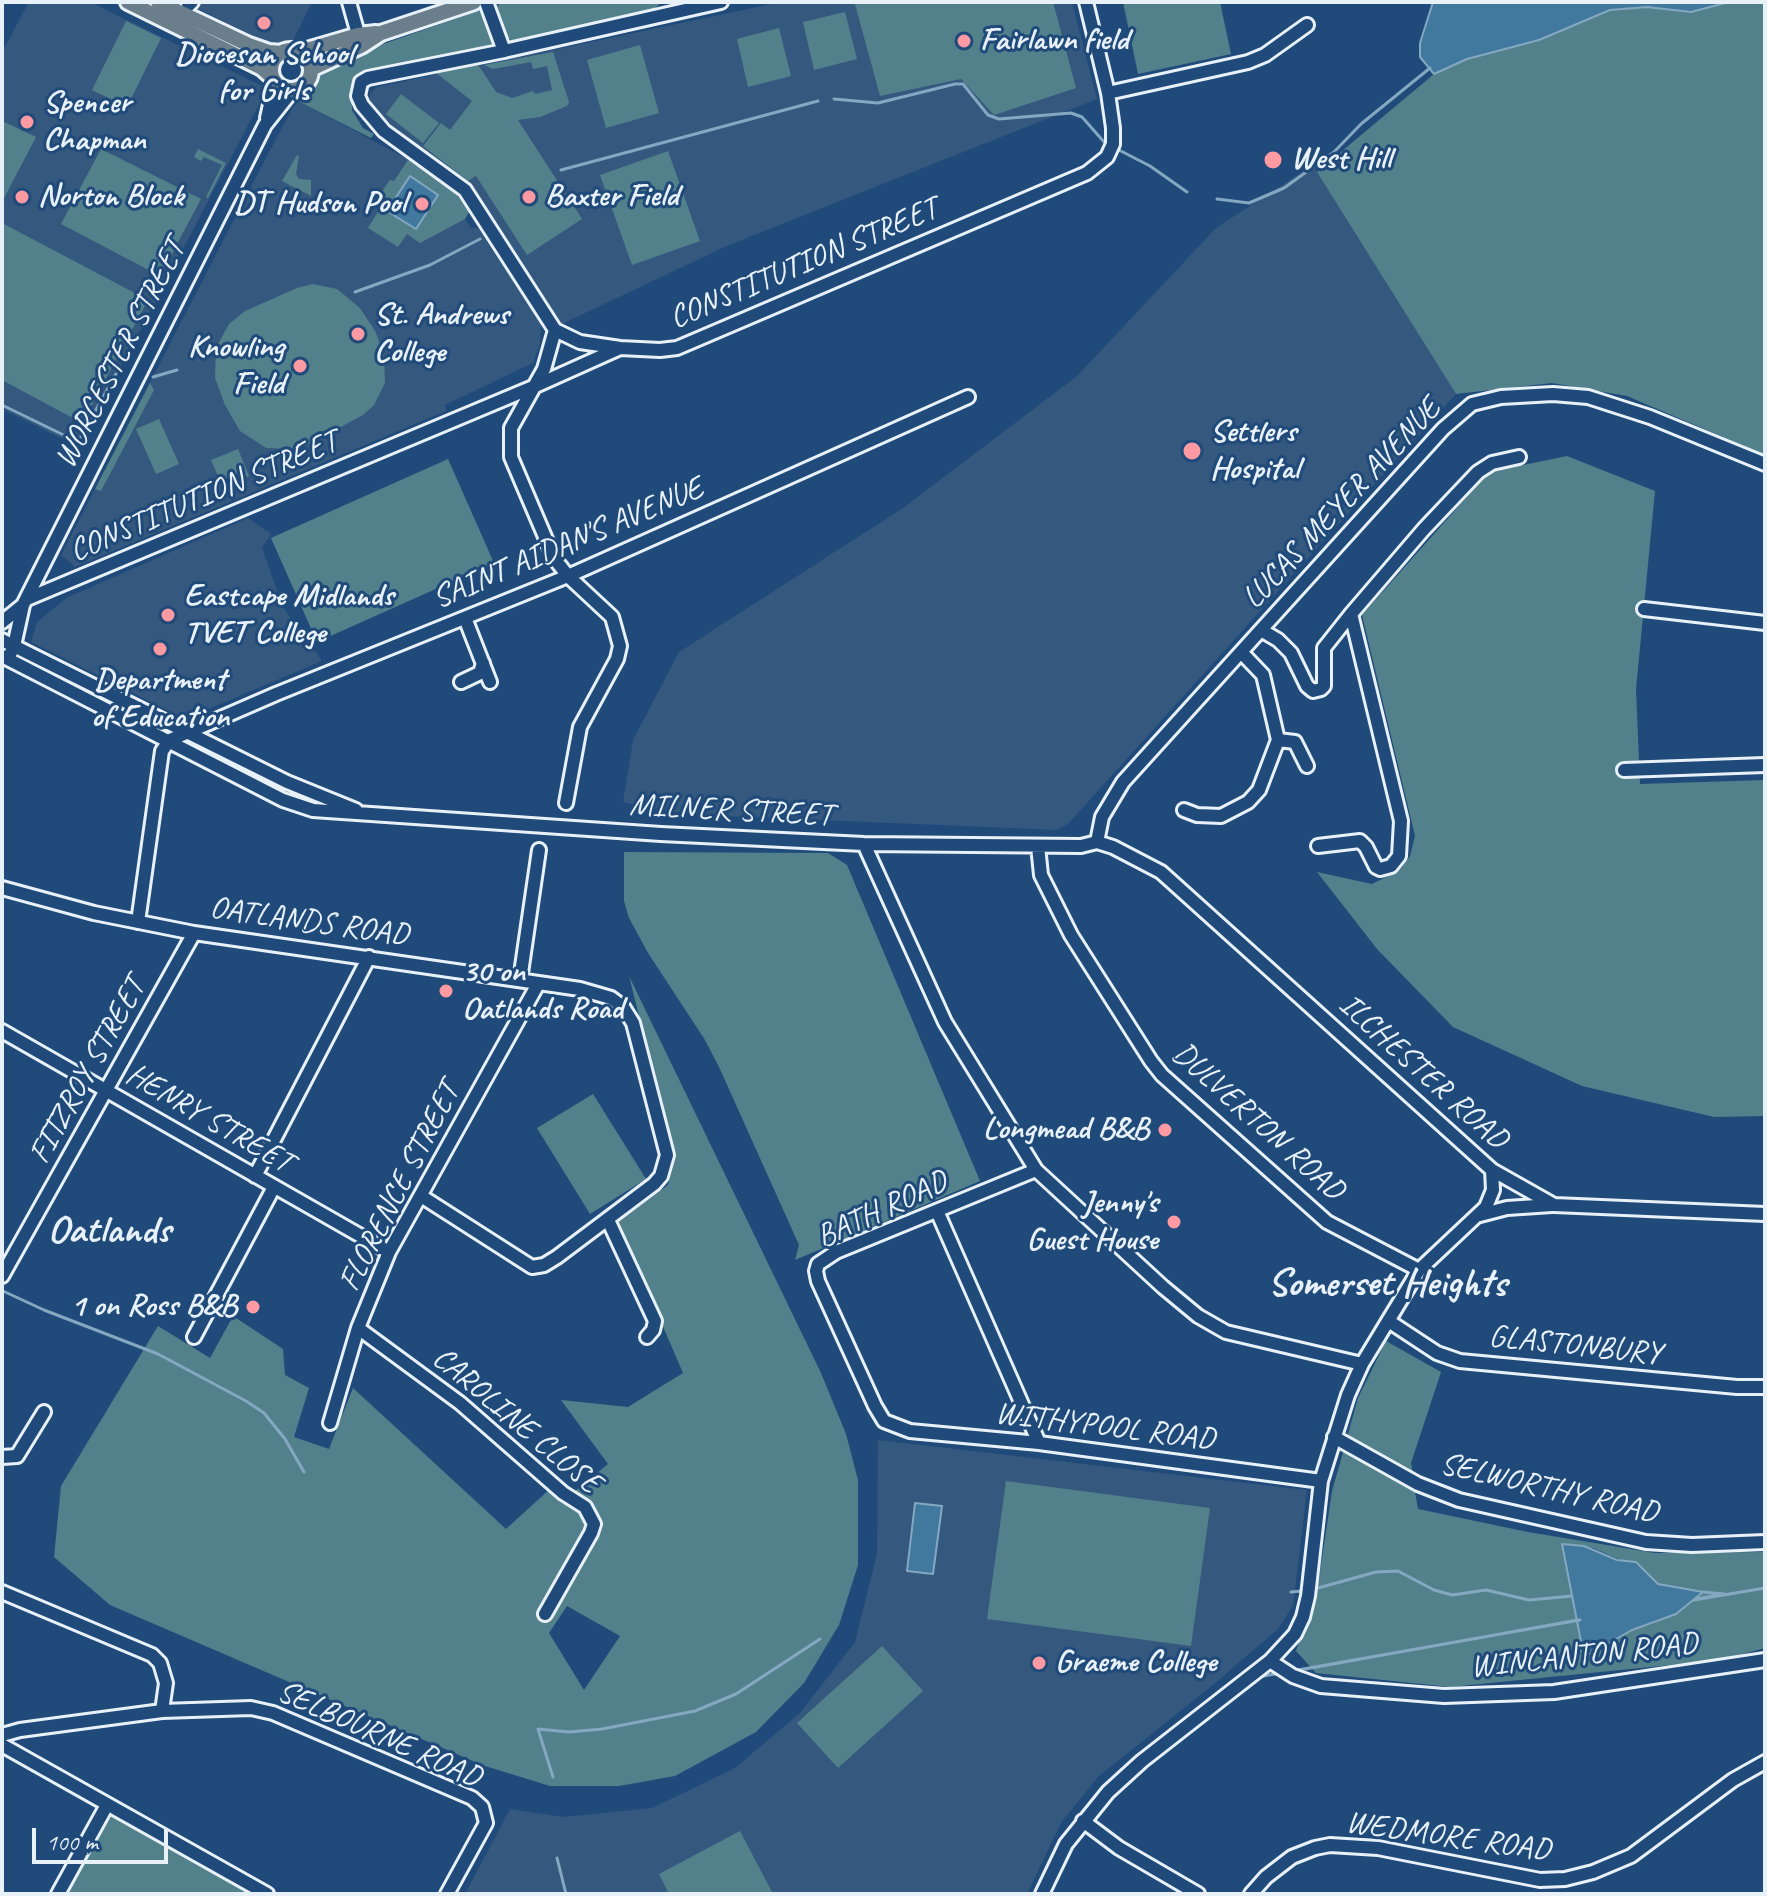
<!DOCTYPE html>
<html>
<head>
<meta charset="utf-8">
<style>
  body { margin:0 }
  #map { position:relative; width:1767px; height:1896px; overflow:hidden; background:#1f4a7a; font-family:Caveat,sans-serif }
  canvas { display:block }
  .frame { position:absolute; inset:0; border:4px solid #e8f1f8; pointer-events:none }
  .scale { position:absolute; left:32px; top:1828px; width:136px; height:36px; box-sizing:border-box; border:4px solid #e8f1f8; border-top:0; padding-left:10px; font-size:24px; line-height:28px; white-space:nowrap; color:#e8f1f8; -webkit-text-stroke:6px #1f4a7a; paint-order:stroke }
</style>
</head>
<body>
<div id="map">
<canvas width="1767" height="1896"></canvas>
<div class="frame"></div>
<div class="scale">100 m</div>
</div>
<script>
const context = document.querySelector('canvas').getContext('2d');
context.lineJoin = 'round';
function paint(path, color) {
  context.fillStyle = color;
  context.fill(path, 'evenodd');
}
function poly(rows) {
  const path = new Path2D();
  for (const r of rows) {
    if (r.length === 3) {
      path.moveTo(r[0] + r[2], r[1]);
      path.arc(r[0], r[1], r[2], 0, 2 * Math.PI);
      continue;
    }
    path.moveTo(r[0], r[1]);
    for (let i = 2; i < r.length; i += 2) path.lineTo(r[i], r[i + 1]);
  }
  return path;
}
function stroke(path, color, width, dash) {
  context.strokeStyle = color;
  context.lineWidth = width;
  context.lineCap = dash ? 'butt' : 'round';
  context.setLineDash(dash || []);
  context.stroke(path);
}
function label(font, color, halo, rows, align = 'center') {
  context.font = font + ' Caveat,sans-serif';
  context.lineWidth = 6;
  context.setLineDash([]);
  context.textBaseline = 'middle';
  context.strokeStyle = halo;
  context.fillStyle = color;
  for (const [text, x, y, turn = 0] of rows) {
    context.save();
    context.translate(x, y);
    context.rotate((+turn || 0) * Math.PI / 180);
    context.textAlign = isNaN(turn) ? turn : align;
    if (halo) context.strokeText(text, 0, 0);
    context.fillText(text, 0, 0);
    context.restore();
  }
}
const built = poly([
  [29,2,90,2,262,86,265,93,79,447,2,409,2,52],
  [184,2,312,2,293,41,280,43,268,43],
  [781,2,1072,2,1097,99,729,245,562,324,556,320,466,182,375,112,370,103,370,94,377,87],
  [299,101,409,160,462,200,469,212,465,219,471,228,478,228,541,324,540,344,533,363,445,405,446,411,75,567,61,555,258,173,293,107],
  [1313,165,1456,394,1068,824,1057,830,678,814,623,802,633,740,679,652,903,508,1077,376,1216,228],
  [248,518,271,534,262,548,283,607,322,661,185,719,31,642,37,622,66,598],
  [878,1440,1307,1490,1293,1606,1277,1630,1214,1684,1099,1776,1061,1823,1027,1894,465,1894,510,1809,564,1817,652,1808,735,1768,800,1713,855,1642,877,1554]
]);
const green = poly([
  [500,2,658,2,659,5,651,11,514,42,505,36,495,10],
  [863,2,1053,2,1076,88,994,115,961,79,880,96,855,4],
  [1123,2,1220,2,1231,54,1138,74],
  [1729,2,1765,2,1765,455,1627,396,1552,383,1456,394,1317,172,1434,74,1467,59,1539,40,1610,10,1647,7,1691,12],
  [478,11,484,11,496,41,493,46,383,69,362,74,355,79,352,86,352,110,363,128,374,134,371,138,296,100,308,93,328,67,346,57],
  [845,12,857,59,814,70,803,22],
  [126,21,161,38,127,107,92,90],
  [779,28,791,76,748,87,737,39],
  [640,45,659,113,606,128,587,60],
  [553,52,569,102,567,106,540,117,518,120,582,219,527,255,476,176,468,181,423,146,441,123,450,130,472,101,436,73,477,63,496,92,512,98,533,91,535,94,552,90,547,66,533,69,531,62,493,69,484,65],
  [401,94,439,123,423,143,386,114],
  [2,121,36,137,2,202],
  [101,149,201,199,160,276,61,224],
  [198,149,226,163,208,198,206,197,222,165,204,157,201,161,194,157],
  [668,151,700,241,632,265,600,175],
  [297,155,299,156,296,174,299,179,311,180,311,196,282,181],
  [408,160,452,188,469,212,465,219,420,243,407,234,398,247,368,228,381,207,375,203,385,187,390,180,394,181],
  [2,223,148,300,82,423,2,380],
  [313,284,337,289,360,308,375,331,384,354,385,383,374,405,363,415,307,445,292,449,266,448,240,431,225,405,215,378,216,348,229,324,245,311,297,288],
  [150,383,154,390,101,491,95,489],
  [159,419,179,464,156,474,136,429],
  [238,449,249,476,223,488,211,460],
  [1567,456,1655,491,1636,689,1640,784,1765,780,1765,1116,1714,1117,1582,1086,1453,1027,1377,949,1317,872,1372,884,1400,870,1410,856,1415,836,1362,615,1489,472],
  [448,459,494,563,317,642,271,538],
  [624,852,828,853,847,865,980,1181,795,1260,799,1245,719,1067,705,1040,648,953,629,918,624,901],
  [629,976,821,1373,846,1434,858,1480,858,1565,839,1625,804,1683,756,1732,675,1776,619,1786,550,1786,482,1765,110,1605,54,1557,61,1486,158,1326,210,1358,233,1316,283,1349,285,1375,309,1388,294,1437,329,1449,353,1388,506,1529,551,1488,564,1500,608,1464,561,1400,628,1407,683,1373,618,1222,668,1185,675,1159],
  [567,1606,620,1636,584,1690,549,1633],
  [593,1094,646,1179,590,1214,537,1128],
  [1386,1341,1441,1372,1411,1463,1413,1474,1358,1444,1348,1434,1358,1398],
  [1344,1449,1414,1486,1418,1509,1528,1532,1655,1553,1765,1552,1765,1648,1721,1660,1450,1687,1316,1673,1296,1651,1319,1579,1332,1491],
  [1562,1544,1593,1548,1646,1571,1658,1584,1702,1593,1652,1624,1632,1630,1584,1657],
  [1006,1481,1210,1508,1191,1646,987,1619],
  [882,1646,923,1691,838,1768,797,1723],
  [115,1815,256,1894,62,1894,103,1819],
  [740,1831,773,1894,669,1894,659,1874]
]);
const water = poly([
  [1433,2,1729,2,1691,12,1647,7,1610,10,1539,40,1467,59,1434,74,1420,57,1420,43,1433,2],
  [410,176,438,195,416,229,387,211,410,176],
  [915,1503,942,1506,933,1574,907,1571,915,1503],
  [1562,1544,1584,1546,1617,1560,1636,1562,1658,1584,1703,1592,1676,1614,1632,1630,1584,1657,1562,1544]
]);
const stream = poly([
  [834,99,878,103,955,84,963,84,988,115,999,119,1071,113,1082,117,1105,143],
  [1119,150,1150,166,1187,192],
  [561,170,818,101],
  [1217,199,1249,203,1284,188,1334,152,1361,124,1430,68],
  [355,292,430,265,480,239],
  [153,377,177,370],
  [2,405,78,442,116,374],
  [3,1291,44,1310,158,1354,246,1401,264,1413,285,1439,304,1472],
  [1318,1588,1376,1572,1398,1571,1434,1590,1452,1595,1486,1590,1529,1600,1572,1596],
  [1291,1592,1301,1591],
  [1696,1599,1724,1594,1703,1592],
  [1694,1600,1765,1588],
  [1292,1671,1580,1620],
  [1294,1671,1578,1620],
  [1257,1677,1281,1673],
  [1259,1677,1279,1673],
  [553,1777,538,1729,569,1732,602,1729,695,1711,736,1694,820,1639],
  [557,1858,566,1894]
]);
const minor = poly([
  [349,2,360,41],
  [486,2,504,51,368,78,361,82,358,96,362,105,384,131,465,190,555,330,580,342,620,348],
  [188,6,192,2],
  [504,51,721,2],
  [1108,93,1248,62,1265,55,1307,25],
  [267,118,275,82],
  [555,330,544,369,511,428,511,457,554,558,568,576,612,617,620,646,617,659,580,727,566,803],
  [27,599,533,387,620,348,660,350,677,348,1087,173,1107,157,1113,144,1113,128,1108,93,1086,2],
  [1644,609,1765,623],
  [465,618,490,682],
  [2,622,23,605],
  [1261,630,1278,640,1291,653,1307,686,1313,691,1321,689,1324,686,1324,648,1351,614,1424,529,1478,472,1492,463,1519,457],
  [2,640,287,782,356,810],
  [2,656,283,800,313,810,661,834,864,844,1081,846,1097,842,1113,847,1161,872,1492,1170,1554,1205,1765,1214],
  [8,659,14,646,23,605,265,125,292,91],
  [461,682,480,673,483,663],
  [1278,740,1295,742,1307,766],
  [1624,770,1765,765],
  [1184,810,1197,815,1221,816,1248,802,1259,790,1278,740,1263,675,1241,652],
  [1097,842,1102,817,1123,782,1443,429,1472,404,1501,397,1553,394,1588,397,1650,417,1765,464],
  [864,844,945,1022,1036,1170,1163,1287,1198,1316,1226,1332,1362,1364],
  [1038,846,1041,875,1071,935,1151,1061,1162,1075,1327,1222,1419,1270],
  [1318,846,1360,841,1366,847,1376,867,1380,869,1391,866,1399,856,1401,821,1351,614],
  [2,888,94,913,194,933,580,989,611,998,623,1007,633,1023,667,1155,661,1176,654,1184,557,1257,544,1265,532,1267,421,1196],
  [138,922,162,751,170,740,276,694,568,576,968,397],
  [520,980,539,850],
  [2,1031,389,1252],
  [1036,1170,836,1252,818,1264,816,1271,818,1281,875,1406,884,1421,910,1431,1039,1443,1321,1481],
  [255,1176,369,957],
  [937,1211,1039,1443],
  [1480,1215,1507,1208,1552,1205],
  [608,1220,655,1321,653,1330,647,1337],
  [2,1276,194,933],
  [1390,1322,1437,1353,1460,1361,1737,1387,1765,1387],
  [358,1328,460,1403,563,1493,585,1507,594,1524,591,1533,545,1614],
  [194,1337,274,1187],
  [330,1423,358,1328,389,1252,538,984],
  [1334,1437,1418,1484,1459,1500,1646,1542,1692,1545,1765,1542],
  [2,1457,17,1456,44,1412],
  [2,1592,152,1655,160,1663,166,1683,162,1711],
  [1270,1661,1293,1676,1321,1686,1444,1696,1554,1692,1765,1660],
  [2,1735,20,1730,162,1711,251,1708,273,1713,472,1798,482,1807,486,1823,447,1894],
  [2,1745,267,1894],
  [1083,1821,1119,1848,1198,1894],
  [58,1894,107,1805],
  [1042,1894,1066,1844,1108,1792,1142,1761,1270,1661,1295,1634,1303,1617,1308,1596,1321,1481,1348,1395,1362,1364,1419,1270,1486,1207,1493,1190,1492,1170],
  [1251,1894,1266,1877,1292,1857,1315,1848,1330,1845,1378,1848,1540,1880,1565,1879,1593,1872,1631,1856,1733,1780,1765,1762]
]);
const major = poly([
  [128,2,262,68,272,77],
  [158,2,249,45,269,52,282,53],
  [291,70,20],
  [300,52,358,35,376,33],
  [311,69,361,46,381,33,474,2]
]);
const markers = [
  [264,23,8,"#ff9aa2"],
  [964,41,8,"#ff9aa2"],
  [27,122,8,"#ff9aa2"],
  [1273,160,10,"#ff9aa2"],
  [22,197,8,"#ff9aa2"],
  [529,197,8,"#ff9aa2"],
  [422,204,8,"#ff9aa2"],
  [358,334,8,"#ff9aa2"],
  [300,366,8,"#ff9aa2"],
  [1192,451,10,"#ff9aa2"],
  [168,615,8,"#ff9aa2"],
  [160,649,8,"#ff9aa2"],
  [446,991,8,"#ff9aa2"],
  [1165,1130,8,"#ff9aa2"],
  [1174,1222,8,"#ff9aa2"],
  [253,1307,8,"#ff9aa2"],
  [1039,1663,8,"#ff9aa2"]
];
const poiNames = [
  ["Fairlawn field",980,41],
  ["Diocesan School",264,55,"center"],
  ["for Girls",264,92,"center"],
  ["Spencer",43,104],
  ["Chapman",43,141],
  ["West Hill",1291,160],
  ["Norton Block",38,197],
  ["Baxter Field",545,197],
  ["DT Hudson Pool",406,204,"right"],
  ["St. Andrews",374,316],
  ["College",374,353],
  ["Knowling",284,348,"right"],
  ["Field",284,385,"right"],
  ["Settlers",1210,433],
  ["Hospital",1210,470],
  ["Eastcape Midlands",184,597],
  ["TVET College",184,634],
  ["Department",160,681,"center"],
  ["of Education",160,718,"center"],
  ["30 on",462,973],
  ["Oatlands Road",462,1010],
  ["Longmead B&B",1149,1130,"right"],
  ["Jenny's",1158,1204,"right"],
  ["Guest House",1158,1241,"right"],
  ["1 on Ross B&B",237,1307,"right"],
  ["Graeme College",1055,1663]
];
const streetNames = [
  ["CONSTITUTION STREET",804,264,-23],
  ["WORCESTER STREET",121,354,-63],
  ["CONSTITUTION STREET",204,497,-23],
  ["LUCAS MEYER AVENUE",1342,504,-47],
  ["SAINT AIDAN'S AVENUE",568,544,-23],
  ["MILNER STREET",731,811,3],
  ["OATLANDS ROAD",309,922,8],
  ["FITZROY STREET",88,1071,-61],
  ["ILCHESTER ROAD",1423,1072,42],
  ["HENRY STREET",209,1119,30],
  ["DULVERTON ROAD",1258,1122,42],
  ["FLORENCE STREET",400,1187,-63],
  ["BATH ROAD",882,1210,-25],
  ["GLASTONBURY",1575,1346,6],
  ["CAROLINE CLOSE",516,1421,40],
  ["WITHYPOOL ROAD",1105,1427,7],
  ["SELWORTHY ROAD",1549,1489,13],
  ["WINCANTON ROAD",1584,1656,-6],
  ["SELBOURNE ROAD",379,1735,24],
  ["WEDMORE ROAD",1448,1837,8]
];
const districtNames = [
  ["Oatlands",109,1232],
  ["Somerset Heights",1387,1285]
];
paint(built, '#35587e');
paint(green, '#53818b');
paint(water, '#41789d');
stroke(water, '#84a8c1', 2);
stroke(stream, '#84a8c1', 3);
stroke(minor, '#e8f1f8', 18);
stroke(major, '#e8f1f8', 20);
stroke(minor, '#1f4a7a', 12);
stroke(major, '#6b7e8b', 14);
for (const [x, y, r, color] of markers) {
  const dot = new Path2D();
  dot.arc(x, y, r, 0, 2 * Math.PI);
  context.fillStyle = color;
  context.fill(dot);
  stroke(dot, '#1f4a7a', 3);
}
label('bold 32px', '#e8f1f8', '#1f4a7a', poiNames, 'left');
label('32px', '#e8f1f8', '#1f4a7a', streetNames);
label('bold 40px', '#e8f1f8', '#1f4a7a', districtNames);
</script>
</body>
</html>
